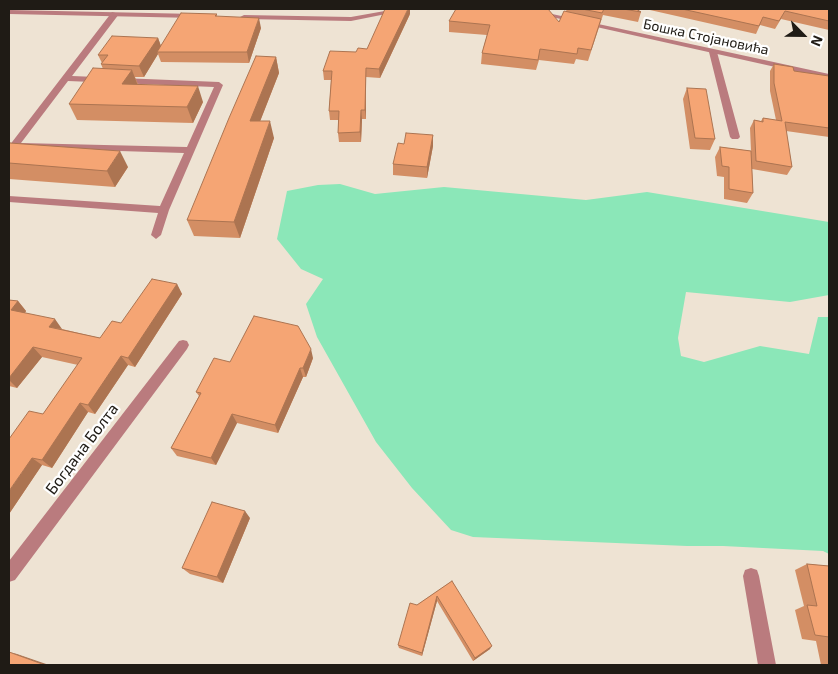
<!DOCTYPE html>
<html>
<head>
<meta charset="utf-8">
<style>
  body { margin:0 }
  #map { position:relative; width:838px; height:674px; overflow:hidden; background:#eee3d3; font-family:"Exo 2",sans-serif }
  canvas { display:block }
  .frame { position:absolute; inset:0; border:10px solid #1f1b15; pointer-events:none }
  .north { position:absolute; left:778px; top:10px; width:50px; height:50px; -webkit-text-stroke:4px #fff; paint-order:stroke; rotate:113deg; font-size:14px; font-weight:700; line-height:20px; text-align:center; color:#1f1b15 }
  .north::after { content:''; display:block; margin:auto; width:18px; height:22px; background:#1f1b15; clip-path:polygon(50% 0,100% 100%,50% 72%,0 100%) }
</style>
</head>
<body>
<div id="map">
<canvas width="838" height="674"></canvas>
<div class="frame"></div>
<div class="north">N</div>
</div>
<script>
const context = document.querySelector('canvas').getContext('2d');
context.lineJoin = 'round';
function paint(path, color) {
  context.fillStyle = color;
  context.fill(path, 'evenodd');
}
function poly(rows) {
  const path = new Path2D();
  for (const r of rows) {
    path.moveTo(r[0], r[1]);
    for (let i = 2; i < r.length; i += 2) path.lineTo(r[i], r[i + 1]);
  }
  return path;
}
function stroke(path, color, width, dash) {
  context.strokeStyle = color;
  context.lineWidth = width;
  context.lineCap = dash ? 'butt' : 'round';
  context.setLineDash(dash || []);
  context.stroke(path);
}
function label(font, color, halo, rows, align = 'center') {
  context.font = font + ' "Exo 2",sans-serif';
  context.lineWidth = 4.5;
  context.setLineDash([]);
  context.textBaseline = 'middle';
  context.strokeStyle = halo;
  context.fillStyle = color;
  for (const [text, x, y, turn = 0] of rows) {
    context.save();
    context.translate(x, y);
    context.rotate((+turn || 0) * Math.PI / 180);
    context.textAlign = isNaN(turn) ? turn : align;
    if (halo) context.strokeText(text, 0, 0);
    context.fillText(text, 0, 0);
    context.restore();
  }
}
const green = poly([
  [340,184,375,194,444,187,586,200,647,192,829,222,829,295,790,302,686,292,678,338,681,356,704,362,760,346,809,354,818,317,829,317,829,554,823,551,723,546,687,546,473,537,451,530,412,488,376,442,317,337,306,304,323,279,301,269,277,239,287,191,318,185]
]);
const lane = poly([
  [112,12,119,14,72,76,219,82,223,85,169,210,161,235,156,239,151,235,158,213,9,202,9,196,160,206,184,153,23,148,19,146,12,154,9,155,9,146,112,12],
  [68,81,214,87,187,147,21,143,68,81],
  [710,50,717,52,740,137,738,139,732,139,730,137,709,52,710,50]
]);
const street = poly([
  [396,9,411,9,351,21,244,19,240,17,244,15,351,17,396,9],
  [516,9,529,9,829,74,829,79,516,9],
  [9,10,196,14,200,16,196,18,9,14,9,10],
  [183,340,187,341,189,345,187,349,15,580,9,582,9,561,179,341,183,340],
  [751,568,757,570,759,576,776,665,758,665,743,576,745,570,751,568]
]);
const wall = poly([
  [567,9,636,9,641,12,638,22,603,15,588,61,576,59,574,64,539,60,536,70,481,64,482,53,487,35,449,32,449,21,559,22,566,11],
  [651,9,829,9,829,30,781,19,775,29,760,25,756,34,650,10],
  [217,14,217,17,261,28,249,63,161,62,158,54,144,77,135,77,138,84,203,102,193,123,77,120,69,104,103,69,101,64,102,63,98,55,158,38,161,46],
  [410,14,380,78,366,77,366,119,362,119,361,142,339,142,338,133,338,120,330,120,329,111,331,80,324,80,323,71,356,52,367,49],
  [276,57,279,73,260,121,274,138,240,238,194,236,187,220],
  [774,64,794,71,829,76,829,137,786,131,792,167,787,175,752,169,753,193,747,203,724,199,724,177,717,176,715,157,720,147,751,151,750,128,754,120,761,121,763,118,776,120,770,91,770,71],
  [687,88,715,139,710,150,690,149,683,99],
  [433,135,433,146,427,178,393,175,393,164,404,144],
  [9,144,128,167,115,187,9,179],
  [177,284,182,294,135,367,128,365,95,414,88,412,52,468,42,465,9,514,43,414,78,365,42,357,17,388,9,386,9,300,18,301,26,311,25,313,62,329,100,338],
  [313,358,306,377,303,377,278,433,237,423,216,465,177,456,171,448,199,396,196,392],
  [250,518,223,583,190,574,182,568],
  [807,564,829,566,829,665,821,665,816,641,802,639,795,610,804,606,795,570],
  [452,581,490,649,473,661,437,601,422,656,399,648,398,645,417,605]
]);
const shadedWall = poly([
  [408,9,410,9,410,14,380,78,379,69],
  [259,18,261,28,249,63,247,52],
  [158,38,162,49,157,52,158,54,144,77,139,66],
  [276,57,279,73,254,137,250,121],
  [366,68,366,119,365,110],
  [132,70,138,86,122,84],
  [198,86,203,102,193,123,187,107],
  [361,110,362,119,361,142,360,132],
  [270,121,274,138,240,238,234,222],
  [433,135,433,146,427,178,427,167],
  [120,151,128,167,115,187,107,171],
  [177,284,182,294,135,367,128,358],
  [18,301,26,311,20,320,11,310],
  [55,319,62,329,49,327],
  [33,347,42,357,17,388,9,380,9,378],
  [311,349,313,358,306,377,303,368],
  [121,356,128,365,95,414,88,405],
  [300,368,303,377,278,433,275,425],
  [80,403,88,412,52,468,42,460],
  [232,414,237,423,216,465,211,458],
  [32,458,42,465,9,514,9,491],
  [245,511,250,518,223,583,217,577],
  [437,596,437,601,422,656,422,653],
  [492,646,490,649,473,661,475,658],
  [9,652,17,654,49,665,45,665]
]);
const building = poly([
  [385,9,408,9,379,69,366,68,365,110,361,110,360,132,338,133,339,111,329,111,332,71,323,71,330,51,356,52,358,48,367,49,385,9],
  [456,9,548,9,559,22,564,11,601,19,591,50,578,48,577,54,540,49,538,60,482,53,490,25,449,21,456,9],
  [582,9,604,9,602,13,582,9],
  [623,9,636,9,641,12,623,9],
  [682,9,829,9,829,21,785,11,779,21,763,17,759,26,682,9],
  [181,13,217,14,215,16,259,18,247,52,157,52,181,13],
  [112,36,158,38,139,66,101,64,108,55,98,55,112,36],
  [256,56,276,57,250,121,270,121,234,222,187,220,229,118,256,56],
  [774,64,793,67,794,71,829,76,829,128,785,122,792,167,756,161,754,120,763,122,763,118,782,121,774,83,774,64],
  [93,68,132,70,122,84,198,86,187,107,69,104,93,68],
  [687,88,706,89,715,139,695,138,687,88],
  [406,133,433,135,427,167,393,164,398,143,404,144,406,133],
  [10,143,120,151,107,171,9,163,9,144,10,143],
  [720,147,751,151,753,193,729,189,729,167,722,166,720,147],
  [152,279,177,284,128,358,121,356,88,405,80,403,42,460,32,458,9,491,9,439,29,411,43,414,82,358,33,347,9,378,9,300,18,301,11,310,55,319,49,327,100,338,112,321,121,323,152,279],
  [254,316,298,326,311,349,303,368,300,368,275,425,232,414,211,458,171,448,201,393,196,392,214,358,230,362,254,316],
  [212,502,245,511,217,577,182,568,212,502],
  [807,564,829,566,829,637,815,635,807,605,817,606,807,564],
  [452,581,492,646,475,658,437,596,422,653,398,645,410,603,417,605,452,581],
  [9,652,45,665,9,665,9,652]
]);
const farStreetnames = [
  ["Бошка Стојановића",706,37,12]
];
const streetNames = [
  ["Богдана Болта",82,449,-53]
];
paint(green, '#8be7b8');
paint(lane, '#ba7b7e');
paint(street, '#ba7b7e');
paint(wall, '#d38e64');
paint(shadedWall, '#ac7451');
paint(building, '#f5a574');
stroke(building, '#ac7451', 1);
label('14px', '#1f1b15', '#fff', farStreetnames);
label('16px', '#1f1b15', '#fff', streetNames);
</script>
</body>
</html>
